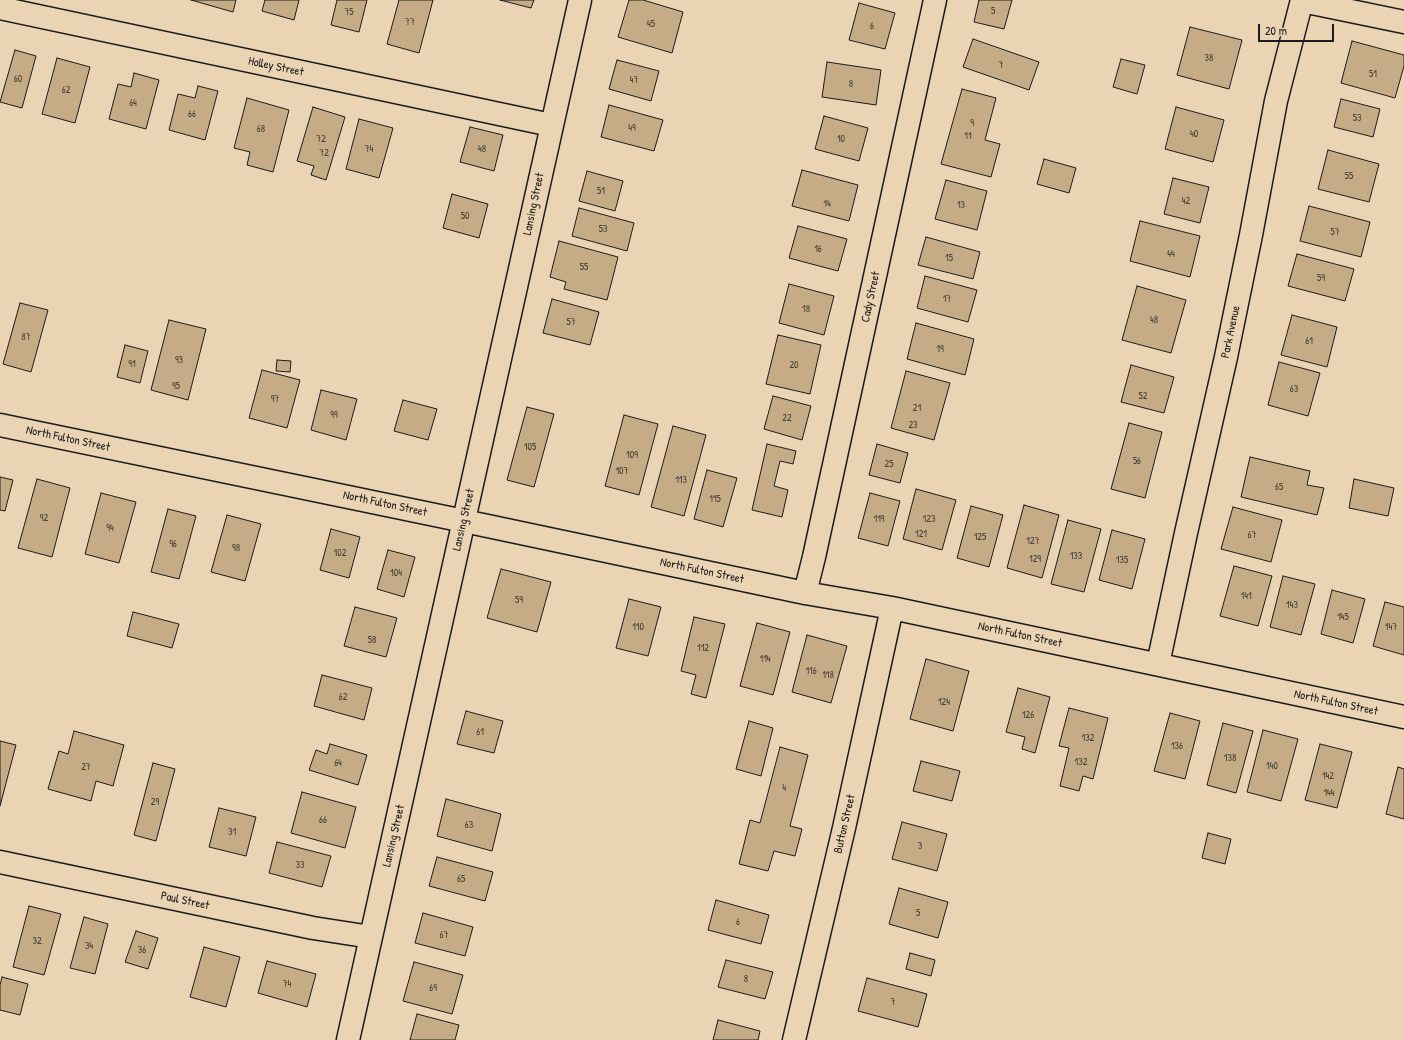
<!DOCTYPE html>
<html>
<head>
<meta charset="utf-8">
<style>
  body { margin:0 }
  #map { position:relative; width:1404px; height:1040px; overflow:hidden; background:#ebd4b4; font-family:"Patrick Hand",sans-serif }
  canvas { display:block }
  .scale { position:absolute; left:1258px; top:24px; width:76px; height:18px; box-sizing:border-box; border:2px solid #1c1c1c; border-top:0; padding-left:5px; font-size:12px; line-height:14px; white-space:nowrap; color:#1c1c1c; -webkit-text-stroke:3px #ebd4b4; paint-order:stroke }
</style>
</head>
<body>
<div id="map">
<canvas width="1404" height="1040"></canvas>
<div class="scale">20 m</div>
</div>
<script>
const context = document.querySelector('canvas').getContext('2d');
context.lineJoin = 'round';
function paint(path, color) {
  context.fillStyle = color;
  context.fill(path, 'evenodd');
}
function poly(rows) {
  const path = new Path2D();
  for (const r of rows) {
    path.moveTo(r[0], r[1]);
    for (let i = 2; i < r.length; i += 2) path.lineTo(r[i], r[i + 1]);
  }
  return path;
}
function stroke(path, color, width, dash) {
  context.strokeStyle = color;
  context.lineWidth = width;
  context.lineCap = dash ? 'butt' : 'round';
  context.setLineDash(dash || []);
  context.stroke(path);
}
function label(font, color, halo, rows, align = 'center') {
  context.font = font + ' "Patrick Hand",sans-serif';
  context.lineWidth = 3;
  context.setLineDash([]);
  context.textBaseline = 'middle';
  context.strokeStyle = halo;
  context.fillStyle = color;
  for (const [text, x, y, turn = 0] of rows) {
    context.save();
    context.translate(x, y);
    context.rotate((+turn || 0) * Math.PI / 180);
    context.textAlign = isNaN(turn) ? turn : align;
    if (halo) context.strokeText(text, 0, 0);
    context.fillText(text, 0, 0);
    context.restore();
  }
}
const building = poly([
  [191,0,236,0,233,12,191,0],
  [265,0,299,0,294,20,262,11,265,0],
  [337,0,367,0,359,32,331,25,337,0],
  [399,0,433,0,419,53,387,44,399,0],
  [500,0,534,0,531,8,500,0],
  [629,0,643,0,683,12,672,53,618,37,629,0],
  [979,0,1012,0,1004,29,974,22,979,0],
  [859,3,895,13,885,49,849,40,859,3],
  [1190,27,1242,40,1229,89,1177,75,1190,27],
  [973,39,1039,62,1029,90,963,67,973,39],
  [1352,41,1404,55,1404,66,1395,98,1341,83,1352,41],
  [15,50,36,56,22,108,0,102,15,50],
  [57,58,90,67,75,123,42,114,57,58],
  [1121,59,1145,65,1137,94,1113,87,1121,59],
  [617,60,659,71,651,101,609,89,617,60],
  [827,62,881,70,876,105,822,97,827,62],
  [134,73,159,80,146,129,109,119,118,84,131,87,134,73],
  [198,86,218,91,205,140,169,130,178,94,195,98,198,86],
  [962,89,996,98,985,140,1000,144,991,177,941,164,962,89],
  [247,98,289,110,273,172,247,165,250,152,234,148,247,98],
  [1341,99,1380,109,1373,137,1334,127,1341,99],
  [609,105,663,120,654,151,601,137,609,105],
  [313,107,345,117,326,180,311,175,314,166,297,161,313,107],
  [1176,107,1224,120,1213,162,1165,149,1176,107],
  [824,116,868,128,859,161,815,149,824,116],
  [359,119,393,128,379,178,346,169,359,119],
  [470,127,503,135,494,171,460,162,470,127],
  [1328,150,1379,164,1369,202,1318,189,1328,150],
  [1044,159,1076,168,1069,193,1037,184,1044,159],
  [802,170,858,185,849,221,792,206,802,170],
  [587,171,623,181,615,211,579,201,587,171],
  [1173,178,1209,187,1200,223,1164,214,1173,178],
  [946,180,987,191,977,230,935,219,946,180],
  [452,194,488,204,479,238,443,228,452,194],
  [1309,206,1370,222,1361,257,1300,241,1309,206],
  [579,208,634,223,627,251,572,236,579,208],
  [1140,221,1200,236,1190,277,1130,261,1140,221],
  [798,226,847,239,838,271,789,258,798,226],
  [926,237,980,252,973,279,918,265,926,237],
  [559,241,618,257,607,300,564,289,566,282,550,277,559,241],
  [1297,254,1354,269,1345,301,1288,286,1297,254],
  [925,276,977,290,968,322,917,308,925,276],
  [789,284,834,296,824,335,779,323,789,284],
  [1137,286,1186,300,1171,353,1122,340,1137,286],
  [552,299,599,312,590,345,543,333,552,299],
  [20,303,48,310,31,372,3,364,20,303],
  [1292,315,1337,327,1327,367,1281,355,1292,315],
  [169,320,206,329,188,400,151,390,169,320],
  [916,323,974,339,965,375,907,359,916,323],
  [778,335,821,345,810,394,766,384,778,335],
  [125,345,148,351,140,383,117,377,125,345],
  [277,360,291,361,290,372,276,371,277,360],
  [1279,362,1320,373,1308,416,1268,405,1279,362],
  [1131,365,1174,377,1164,413,1121,402,1131,365],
  [262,370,300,380,287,428,249,418,262,370],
  [906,371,950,383,934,440,891,428,906,371],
  [321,390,357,399,346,440,311,430,321,390],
  [773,396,811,406,802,440,764,429,773,396],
  [403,400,437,409,428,440,394,431,403,400],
  [527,407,554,414,534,487,507,480,527,407],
  [624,415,658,424,639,495,605,486,624,415],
  [1129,423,1162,432,1145,498,1111,489,1129,423],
  [673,426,706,435,684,516,651,507,673,426],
  [767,444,796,451,793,464,780,461,774,486,788,490,782,517,752,510,767,444],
  [877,444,908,453,900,483,869,475,877,444],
  [1250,457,1310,471,1307,485,1324,488,1317,515,1241,497,1250,457],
  [707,470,737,478,723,527,694,519,707,470],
  [0,477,13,480,5,511,0,510,0,477],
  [37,479,70,488,52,557,18,548,37,479],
  [1354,479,1394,488,1388,516,1349,508,1354,479],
  [916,489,956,500,942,550,903,539,916,489],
  [101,493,136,502,119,563,85,554,101,493],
  [870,493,900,501,888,546,858,538,870,493],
  [1024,505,1059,515,1042,578,1007,568,1024,505],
  [971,506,1003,515,989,567,957,558,971,506],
  [1233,507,1282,520,1271,562,1221,549,1233,507],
  [168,509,196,516,179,579,151,572,168,509],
  [227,515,261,524,245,581,211,572,227,515],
  [1068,520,1101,529,1084,592,1051,584,1068,520],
  [331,529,360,537,349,578,320,570,331,529],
  [1112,530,1145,539,1132,589,1099,580,1112,530],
  [388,550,415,557,404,597,377,589,388,550],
  [1234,566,1272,576,1258,626,1220,616,1234,566],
  [501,569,551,582,537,632,487,618,501,569],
  [1283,576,1315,584,1301,635,1270,627,1283,576],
  [1332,590,1365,599,1353,643,1321,634,1332,590],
  [629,599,661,607,648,656,616,648,629,599],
  [1385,602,1404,607,1404,655,1373,646,1385,602],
  [355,607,397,618,386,657,344,646,355,607],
  [133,612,179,624,172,648,127,636,133,612],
  [694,617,725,624,706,698,691,694,696,675,681,671,694,617],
  [757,623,790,632,773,695,740,686,757,623],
  [807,635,847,646,831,703,792,692,807,635],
  [926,659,969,671,953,731,910,719,926,659],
  [322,675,372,688,364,720,314,706,322,675],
  [1018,688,1050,697,1035,753,1022,749,1025,737,1006,732,1018,688],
  [1069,708,1108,718,1093,779,1083,776,1079,791,1060,786,1069,748,1059,746,1069,708],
  [466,711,503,721,494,753,457,744,466,711],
  [1170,713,1200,721,1185,779,1154,771,1170,713],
  [749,721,773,728,761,776,736,769,749,721],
  [1223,723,1253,731,1236,793,1207,785,1223,723],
  [1263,730,1298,739,1281,801,1247,792,1263,730],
  [74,731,124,745,113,786,96,781,91,801,48,789,59,751,68,754,74,731],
  [0,741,16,745,0,806,0,741],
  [330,744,367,755,358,785,309,770,316,750,327,754,330,744],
  [1320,744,1352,752,1337,808,1305,800,1320,744],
  [780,747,808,755,790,826,802,829,795,856,774,851,768,871,739,864,750,820,760,823,780,747],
  [921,761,960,771,952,801,913,791,921,761],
  [153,763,175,769,156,841,134,835,153,763],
  [1398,767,1404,769,1404,819,1386,814,1398,767],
  [302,792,356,807,345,848,291,833,302,792],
  [446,799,501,814,492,851,437,836,446,799],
  [219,808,256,817,246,856,209,847,219,808],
  [902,822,947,834,937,871,892,859,902,822],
  [1208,833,1231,839,1225,864,1202,858,1208,833],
  [277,842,331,856,322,887,269,873,277,842],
  [437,857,493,872,485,901,429,886,437,857],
  [899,888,948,902,938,938,889,924,899,888],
  [716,900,769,915,761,944,708,930,716,900],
  [29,906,61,914,44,975,13,967,29,906],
  [423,913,473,927,465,956,415,943,423,913],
  [84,917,108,924,95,974,70,968,84,917],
  [136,931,158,938,148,969,125,962,136,931],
  [204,947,240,957,226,1007,190,997,204,947],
  [910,953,935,960,931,976,906,969,910,953],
  [726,960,773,972,765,999,718,987,726,960],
  [267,961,316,974,307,1007,258,993,267,961],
  [414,962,463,975,452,1014,403,1001,414,962],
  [2,977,28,984,20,1015,0,1010,0,985,2,977],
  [867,978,927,994,918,1027,858,1011,867,978],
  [417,1014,459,1025,455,1040,410,1040,417,1014],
  [718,1020,760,1031,758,1040,713,1040,718,1020]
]);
const minor = poly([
  [1302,1,1404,22],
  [0,8,551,125],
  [0,425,464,521,805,593,892,608,1404,717],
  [805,593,814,557,935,0],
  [1158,664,1186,533,1226,357,1251,235,1276,101,1302,0],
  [0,862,313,928,371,937],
  [348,1040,580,0],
  [794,1040,844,828,892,608]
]);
const numberNames = [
  ["5",993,11],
  ["75",349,12],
  ["77",410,22],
  ["45",651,24],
  ["6",872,26],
  ["38",1209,58],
  ["7",1001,65],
  ["51",1373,74],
  ["60",18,79],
  ["47",634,80],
  ["8",851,84],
  ["62",66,90],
  ["64",133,103],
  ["66",192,114],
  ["53",1357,118],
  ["9",972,123],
  ["49",632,128],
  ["68",261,129],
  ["40",1194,134],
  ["11",968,136],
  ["72",321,139],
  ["10",841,139],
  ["74",369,149],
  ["48",482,149],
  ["72",324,153],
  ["55",1349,176],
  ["51",601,191],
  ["42",1186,201],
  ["14",827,204],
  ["13",961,205],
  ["50",465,216],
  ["53",603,229],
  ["57",1335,232],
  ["16",818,249],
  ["44",1171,254],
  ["15",949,258],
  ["55",584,267],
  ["59",1321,278],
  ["17",947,299],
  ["18",806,309],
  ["48",1154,320],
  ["57",571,322],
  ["87",26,337],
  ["61",1309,341],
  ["19",940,349],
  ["93",179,360],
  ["91",132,364],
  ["20",794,365],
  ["95",176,386],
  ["63",1294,389],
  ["52",1143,396],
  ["97",275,399],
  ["21",917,408],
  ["99",334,415],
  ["22",787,418],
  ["23",913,425],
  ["105",530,447],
  ["109",632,455],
  ["56",1137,461],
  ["25",889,464],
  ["107",622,471],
  ["113",681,480],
  ["65",1279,487],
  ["115",715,499],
  ["92",44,518],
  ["119",879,519],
  ["123",929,519],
  ["94",110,528],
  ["121",921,534],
  ["67",1252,535],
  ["125",980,537],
  ["127",1033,541],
  ["96",173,544],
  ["98",236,548],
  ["102",340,553],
  ["133",1076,556],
  ["129",1035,559],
  ["135",1122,560],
  ["104",396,573],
  ["141",1246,596],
  ["59",519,600],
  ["143",1292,605],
  ["145",1343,617],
  ["110",638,627],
  ["147",1391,627],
  ["58",372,640],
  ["112",703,648],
  ["114",765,659],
  ["116",811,671],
  ["118",828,675],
  ["62",343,697],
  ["124",944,702],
  ["126",1028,715],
  ["61",480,732],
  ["132",1088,738],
  ["136",1177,746],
  ["138",1230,758],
  ["132",1081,762],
  ["64",338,763],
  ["140",1272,766],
  ["27",86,767],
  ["142",1328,776],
  ["4",784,788],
  ["144",1329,793],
  ["29",155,802],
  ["66",323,820],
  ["63",469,825],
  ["31",232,832],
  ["3",920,846],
  ["33",300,865],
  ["65",461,879],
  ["5",918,913],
  ["6",738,922],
  ["67",444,935],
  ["32",37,941],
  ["34",89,946],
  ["36",142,950],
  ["8",746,979],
  ["74",287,984],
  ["69",433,988],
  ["7",893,1002]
];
const streetNames = [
  ["Holley Street",276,67,12],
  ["Lansing Street",534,204,-78],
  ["Cady Street",871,297,-78],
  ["Park Avenue",1231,332,-78],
  ["North Fulton Street",68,439,12],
  ["North Fulton Street",385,504,12],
  ["Lansing Street",464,520,-77],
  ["North Fulton Street",702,571,12],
  ["North Fulton Street",1020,635,12],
  ["North Fulton Street",1336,703,12],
  ["Button Street",845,824,-77],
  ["Lansing Street",394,836,-77],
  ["Paul Street",185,901,12]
];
paint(building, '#c5ac86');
stroke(building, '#1c1c1c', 1);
stroke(minor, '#1c1c1c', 25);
stroke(minor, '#ebd4b4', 22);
label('10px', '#464036', null, numberNames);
label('12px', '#1c1c1c', '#ebd4b4', streetNames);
</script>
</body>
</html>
